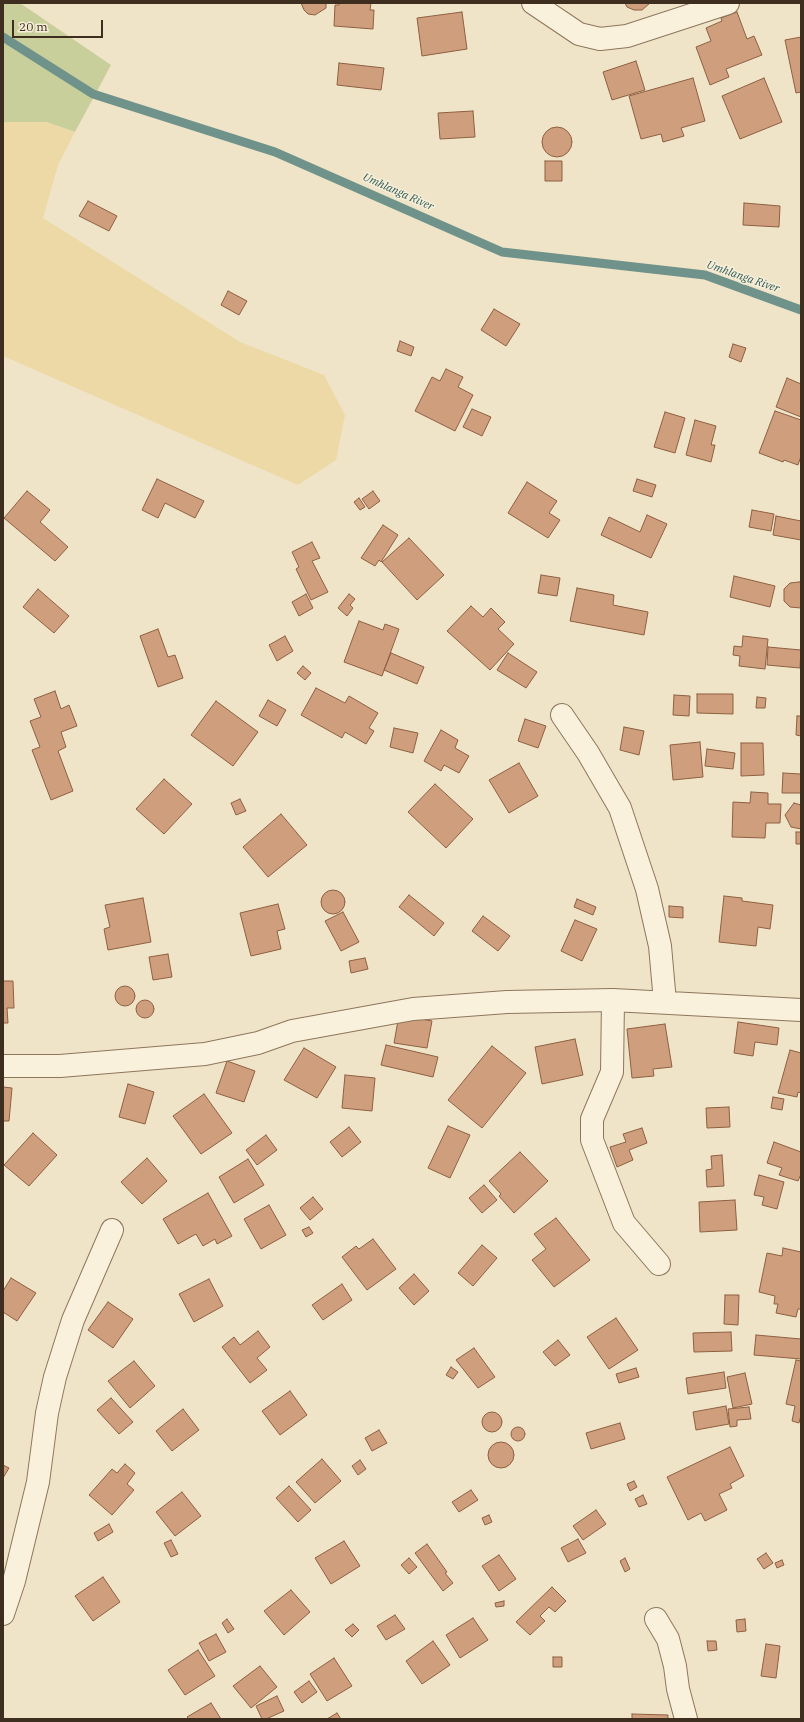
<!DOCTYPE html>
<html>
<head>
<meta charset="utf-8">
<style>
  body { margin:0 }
  #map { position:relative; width:804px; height:1722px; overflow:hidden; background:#f0e4c8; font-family:"IBM Plex Serif",serif }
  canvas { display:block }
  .frame { position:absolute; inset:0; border:4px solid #3d2e20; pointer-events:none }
  .scale { position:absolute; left:12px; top:20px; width:91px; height:18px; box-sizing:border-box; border:2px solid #3d2e20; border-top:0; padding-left:5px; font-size:12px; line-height:14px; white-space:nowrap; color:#3d2e20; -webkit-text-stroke:3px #f7eed8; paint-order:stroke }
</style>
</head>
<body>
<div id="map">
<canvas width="804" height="1722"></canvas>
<div class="frame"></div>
<div class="scale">20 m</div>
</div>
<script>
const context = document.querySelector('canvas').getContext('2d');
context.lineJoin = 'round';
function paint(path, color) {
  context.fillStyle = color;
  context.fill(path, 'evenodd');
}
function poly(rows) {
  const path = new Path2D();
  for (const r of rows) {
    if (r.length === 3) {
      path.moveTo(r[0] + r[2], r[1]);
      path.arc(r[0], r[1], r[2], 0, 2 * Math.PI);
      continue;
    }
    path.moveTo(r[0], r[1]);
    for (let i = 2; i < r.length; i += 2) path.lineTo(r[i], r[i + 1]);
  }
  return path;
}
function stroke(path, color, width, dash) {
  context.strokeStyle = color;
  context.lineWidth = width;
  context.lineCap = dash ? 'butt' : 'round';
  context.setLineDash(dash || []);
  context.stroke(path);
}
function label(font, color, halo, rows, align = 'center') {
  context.font = font + ' "IBM Plex Serif",serif';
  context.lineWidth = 3;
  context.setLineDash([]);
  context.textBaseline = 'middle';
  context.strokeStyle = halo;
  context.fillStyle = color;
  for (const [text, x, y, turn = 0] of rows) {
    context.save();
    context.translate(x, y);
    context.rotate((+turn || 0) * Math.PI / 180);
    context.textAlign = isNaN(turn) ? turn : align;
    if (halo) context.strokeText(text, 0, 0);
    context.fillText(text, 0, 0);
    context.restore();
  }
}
const green = poly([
  [3,3,20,3,111,65,75,132,46,122,3,122]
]);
const sand = poly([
  [3,122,46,122,75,132,58,165,43,218,240,342,324,375,345,415,336,460,298,485,3,356]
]);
const stream = poly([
  [3,37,93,94,275,152,502,252,705,275,801,310]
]);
const building = poly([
  [301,3,326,3,326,8,315,15,308,14,304,10,301,3],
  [339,3,371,3,370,10,374,10,373,29,334,26,335,5,339,5,339,3],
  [625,3,650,3,642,10,634,10,627,7,625,3],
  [462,12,467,49,422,56,417,18,462,12],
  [737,12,747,39,754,36,762,55,726,69,729,77,710,85,696,47,711,41,706,28,722,21,721,18,737,12],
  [801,37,801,92,796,93,785,40,801,37],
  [636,61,645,90,612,100,603,72,636,61],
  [339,63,384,68,381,90,337,85,339,63],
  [693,78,705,121,681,128,684,136,663,142,661,134,641,139,629,96,693,78],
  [764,78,782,122,740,139,722,96,764,78],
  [473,111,475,137,440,139,438,113,473,111],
  [557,142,15],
  [545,161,562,161,562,181,545,181,545,161],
  [88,201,117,216,109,231,79,216,88,201],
  [744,203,780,206,779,227,743,225,744,203],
  [228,291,247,301,239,315,221,305,228,291],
  [494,309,520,324,506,346,481,330,494,309],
  [400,341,414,347,411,356,397,351,400,341],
  [733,344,746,348,741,362,729,357,733,344],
  [446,369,463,377,458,387,473,395,455,431,415,411,432,377,440,381,446,369],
  [787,378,801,384,801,417,776,407,787,378],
  [472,409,491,417,482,436,463,427,472,409],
  [775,411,801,420,801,456,798,465,784,460,783,462,759,453,775,411],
  [665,412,685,418,675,453,654,447,665,412],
  [695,420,716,426,711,445,715,445,711,462,686,455,695,420],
  [157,479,204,501,195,518,165,503,158,518,142,510,157,479],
  [637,479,656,485,652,497,633,491,637,479],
  [527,482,557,501,549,513,560,520,548,538,508,513,527,482],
  [27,491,50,510,40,522,68,547,55,561,4,518,27,491],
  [373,491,380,501,369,509,362,499,373,491],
  [359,498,365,507,360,510,354,502,359,498],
  [752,510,774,514,771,531,749,527,752,510],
  [647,515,667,524,651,558,601,535,609,517,640,532,647,515],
  [776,516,801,521,801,540,773,535,776,516],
  [383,525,398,535,381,562,379,560,375,566,361,558,383,525],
  [409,538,444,575,417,600,382,562,409,538],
  [312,542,320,558,312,561,328,592,311,600,296,569,299,567,292,552,312,542],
  [541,575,560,578,557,596,538,593,541,575],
  [734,576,775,586,770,607,730,597,734,576],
  [799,582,801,582,801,608,790,607,784,601,784,589,790,583,799,582],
  [577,588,614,595,613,605,648,612,644,635,570,621,577,588],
  [38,589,69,616,54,633,23,607,38,589],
  [306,594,313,608,299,616,292,602,306,594],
  [349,594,355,599,350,605,353,608,347,616,338,608,349,594],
  [471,606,483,617,491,608,505,622,498,629,514,644,490,670,447,631,471,606],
  [359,621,383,630,385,624,399,629,382,676,344,662,359,621],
  [158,629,168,657,175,655,183,678,158,687,140,636,158,629],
  [285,636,293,651,277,661,269,645,285,636],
  [743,636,768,639,765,669,739,666,740,656,733,655,734,646,742,647,743,636],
  [768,647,801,650,800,668,767,665,768,647],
  [391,653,424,667,417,684,384,670,391,653],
  [508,653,537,672,526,688,497,670,508,653],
  [303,666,311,673,305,680,297,673,303,666],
  [316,688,345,703,349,696,378,713,369,728,374,731,366,744,345,732,342,738,301,715,316,688],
  [55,691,61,709,69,705,77,726,61,732,66,747,58,751,73,791,51,800,32,750,40,747,30,721,41,717,34,699,55,691],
  [697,694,733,694,733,714,697,713,697,694],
  [674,695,690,696,689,716,673,715,674,695],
  [757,697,766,698,765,708,756,708,757,697],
  [268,700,286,710,277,726,259,716,268,700],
  [216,701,258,732,233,766,191,735,216,701],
  [797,716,801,716,801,736,796,735,797,716],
  [525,719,546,726,538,748,518,741,525,719],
  [624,727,644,731,639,755,620,750,624,727],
  [394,728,418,733,413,753,390,747,394,728],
  [441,730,458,740,455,748,469,756,459,773,444,765,441,771,424,761,441,730],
  [700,742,703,777,673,780,670,745,700,742],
  [741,743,763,743,764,775,741,776,741,743],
  [707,749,735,753,733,769,705,766,707,749],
  [519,763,538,796,509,813,489,780,519,763],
  [783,773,801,774,801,793,782,793,783,773],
  [164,779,192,804,164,834,136,809,164,779],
  [435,784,473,819,446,848,408,812,435,784],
  [751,792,768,793,768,804,781,804,780,823,766,823,765,838,732,837,733,802,750,803,751,792],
  [240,799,246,811,236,815,231,803,240,799],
  [794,803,801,805,801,829,791,827,785,815,794,803],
  [281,814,307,845,268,877,243,847,281,814],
  [796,832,801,832,801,844,796,844,796,832],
  [333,902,12],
  [409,895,444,923,434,936,399,907,409,895],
  [724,896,742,898,742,901,773,905,770,929,758,927,756,946,719,942,724,896],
  [143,898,151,942,108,950,104,929,110,927,105,905,143,898],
  [577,899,596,907,593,915,574,907,577,899],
  [278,904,285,929,277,931,281,949,251,956,240,913,278,904],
  [669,906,683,907,683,918,669,917,669,906],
  [343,912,359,942,341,951,325,921,343,912],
  [483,916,510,936,498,951,472,931,483,916],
  [575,920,597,929,582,961,561,951,575,920],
  [168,954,172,977,153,980,149,957,168,954],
  [365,958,368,969,351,973,349,961,365,958],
  [3,981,13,981,14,1008,7,1008,8,1023,3,1023,3,981],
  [125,996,10],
  [145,1009,9],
  [399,1015,432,1021,427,1048,394,1043,399,1015],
  [738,1022,779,1028,777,1045,755,1042,753,1056,734,1053,738,1022],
  [665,1024,672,1067,653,1069,654,1076,632,1078,627,1029,665,1024],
  [575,1039,583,1075,542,1084,535,1047,575,1039],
  [386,1045,438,1057,433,1077,381,1065,386,1045],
  [492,1046,526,1073,482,1128,448,1100,492,1046],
  [304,1048,336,1067,317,1098,284,1080,304,1048],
  [790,1050,801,1053,801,1093,798,1092,797,1097,778,1093,790,1050],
  [227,1061,255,1071,244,1102,216,1093,227,1061],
  [345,1075,375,1078,372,1111,342,1108,345,1075],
  [128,1084,154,1092,145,1124,119,1117,128,1084],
  [3,1087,12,1088,9,1121,3,1121,3,1087],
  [204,1094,232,1133,201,1154,173,1116,204,1094],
  [773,1097,784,1099,782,1110,771,1108,773,1097],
  [729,1107,730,1127,707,1128,706,1108,729,1107],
  [448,1126,470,1135,450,1178,428,1168,448,1126],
  [349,1127,361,1142,342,1157,330,1142,349,1127],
  [642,1128,647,1143,629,1150,633,1160,617,1167,610,1147,626,1142,623,1134,642,1128],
  [33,1133,57,1155,29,1186,4,1165,33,1133],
  [266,1135,277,1150,257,1165,246,1150,266,1135],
  [774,1142,801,1152,801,1174,798,1181,779,1175,782,1168,767,1163,774,1142],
  [520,1152,548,1181,514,1213,499,1196,501,1194,489,1181,520,1152],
  [722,1155,724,1186,707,1187,706,1170,712,1169,711,1156,722,1155],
  [147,1158,167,1181,142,1204,121,1182,147,1158],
  [248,1159,264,1185,234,1203,219,1177,248,1159],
  [759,1175,784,1182,777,1209,762,1205,764,1197,754,1195,759,1175],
  [484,1185,497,1200,482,1213,469,1198,484,1185],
  [208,1193,232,1236,217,1244,215,1239,203,1246,196,1234,178,1244,163,1219,208,1193],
  [313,1197,323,1209,310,1220,300,1208,313,1197],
  [735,1200,737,1230,700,1232,699,1202,735,1200],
  [269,1205,286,1235,261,1249,244,1219,269,1205],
  [556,1218,590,1260,554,1287,532,1260,546,1249,534,1234,556,1218],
  [309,1227,313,1233,306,1237,302,1230,309,1227],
  [373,1239,396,1269,367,1290,342,1257,356,1246,359,1249,373,1239],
  [482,1245,497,1258,473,1286,458,1273,482,1245],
  [783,1248,801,1252,801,1309,798,1309,796,1317,776,1313,778,1304,774,1304,775,1296,759,1292,767,1253,782,1256,783,1248],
  [414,1274,429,1291,414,1305,399,1288,414,1274],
  [11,1278,36,1293,17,1321,3,1312,3,1291,11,1278],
  [209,1279,223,1306,194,1322,179,1294,209,1279],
  [342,1284,352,1300,323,1320,312,1305,342,1284],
  [725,1295,739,1295,738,1325,724,1324,725,1295],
  [108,1302,133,1319,113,1348,88,1330,108,1302],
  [616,1318,638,1350,609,1369,587,1337,616,1318],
  [258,1331,270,1347,257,1358,267,1370,250,1383,222,1347,234,1337,240,1345,258,1331],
  [731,1332,732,1351,694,1352,693,1333,731,1332],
  [756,1335,801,1339,801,1359,754,1355,756,1335],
  [558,1340,570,1355,555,1366,543,1352,558,1340],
  [474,1348,495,1377,478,1388,456,1360,474,1348],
  [796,1360,801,1361,801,1415,799,1423,792,1421,795,1406,786,1404,796,1360],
  [134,1361,155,1386,130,1408,108,1381,134,1361],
  [451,1367,458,1372,453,1379,446,1375,451,1367],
  [636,1368,639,1377,619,1383,616,1374,636,1368],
  [724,1372,726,1388,688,1394,686,1378,724,1372],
  [745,1373,752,1404,733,1408,727,1377,745,1373],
  [290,1391,307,1415,280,1435,262,1411,290,1391],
  [111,1398,133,1422,119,1434,97,1410,111,1398],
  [726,1406,729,1424,696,1430,693,1412,726,1406],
  [749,1407,751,1419,737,1420,737,1426,730,1427,728,1409,749,1407],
  [183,1409,199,1430,172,1451,156,1431,183,1409],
  [492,1422,10],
  [620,1423,625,1439,591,1449,586,1433,620,1423],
  [518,1434,7],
  [379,1430,387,1443,372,1451,365,1438,379,1430],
  [501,1455,13],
  [730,1447,744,1476,730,1484,732,1488,719,1494,727,1510,705,1521,701,1513,688,1520,667,1477,730,1447],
  [322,1459,341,1481,315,1503,296,1482,322,1459],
  [360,1460,366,1469,358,1475,352,1466,360,1460],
  [125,1464,135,1473,127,1484,134,1490,112,1515,89,1495,112,1469,117,1473,125,1464],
  [3,1465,9,1468,3,1478,3,1465],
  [634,1481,637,1487,630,1491,627,1484,634,1481],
  [289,1486,311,1510,298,1522,276,1498,289,1486],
  [471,1490,478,1500,459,1512,452,1502,471,1490],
  [182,1492,201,1516,175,1536,156,1512,182,1492],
  [643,1495,647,1504,639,1507,635,1499,643,1495],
  [596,1510,606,1524,583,1540,573,1526,596,1510],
  [489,1515,492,1522,485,1525,482,1518,489,1515],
  [109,1524,113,1532,98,1541,94,1533,109,1524],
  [578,1539,586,1553,568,1562,561,1548,578,1539],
  [171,1540,178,1554,171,1557,164,1543,171,1540],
  [344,1541,360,1566,331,1584,315,1558,344,1541],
  [427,1544,447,1572,445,1573,453,1583,443,1591,415,1553,427,1544],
  [766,1553,773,1563,764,1569,757,1559,766,1553],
  [499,1555,516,1579,499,1591,482,1566,499,1555],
  [409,1558,417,1567,409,1574,401,1565,409,1558],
  [625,1558,630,1569,625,1572,620,1561,625,1558],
  [782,1560,784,1565,777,1568,775,1563,782,1560],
  [103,1577,120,1602,93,1621,75,1596,103,1577],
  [552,1587,566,1601,555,1612,549,1607,540,1616,545,1621,530,1635,516,1622,552,1587],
  [291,1590,310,1612,284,1635,264,1611,291,1590],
  [504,1601,504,1606,496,1607,495,1603,504,1601],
  [395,1615,405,1629,386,1640,377,1626,395,1615],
  [473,1618,488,1640,460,1658,446,1635,473,1618],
  [227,1619,234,1629,228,1633,222,1623,227,1619],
  [745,1619,746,1631,737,1632,736,1620,745,1619],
  [353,1624,359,1630,352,1637,345,1630,353,1624],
  [216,1634,226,1652,209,1661,199,1643,216,1634],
  [433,1641,450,1665,422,1684,406,1661,433,1641],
  [707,1641,716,1641,717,1650,708,1651,707,1641],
  [766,1644,780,1646,776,1678,761,1676,766,1644],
  [198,1650,215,1676,185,1695,168,1670,198,1650],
  [553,1657,562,1657,562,1667,553,1667,553,1657],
  [334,1658,352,1686,327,1701,310,1674,334,1658],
  [260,1666,277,1687,251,1708,233,1686,260,1666],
  [309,1681,317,1692,302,1703,294,1692,309,1681],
  [277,1696,284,1711,266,1719,262,1719,256,1706,277,1696],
  [211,1703,221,1719,189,1719,187,1717,211,1703],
  [337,1713,341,1719,327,1719,337,1713],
  [632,1714,668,1715,668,1719,632,1719,632,1714]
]);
const street = poly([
  [533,3,579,34,600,39,627,36,728,3],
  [562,715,588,753,620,808,647,889,660,946,665,1002],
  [613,1000,612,1072,592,1119,592,1140,624,1223,659,1264],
  [3,1066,60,1066,205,1054,258,1043,292,1031,413,1009,507,1002,613,1000,801,1010],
  [3,1614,14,1581,38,1482,47,1413,55,1377,73,1320,112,1230],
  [656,1619,668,1639,675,1666,678,1689,686,1719]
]);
const waterNames = [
  ["Umhlanga River",398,192,24],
  ["Umhlanga River",743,277,19]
];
paint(green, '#c9cf9b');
paint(sand, '#ecd9a5');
stroke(stream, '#6f938a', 9);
paint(building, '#cf9f7d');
stroke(building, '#8d5f41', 1);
stroke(street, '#8d765c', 24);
stroke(street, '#faf1dc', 22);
label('italic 11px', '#2f5d5a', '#f7eed8', waterNames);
</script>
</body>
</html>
